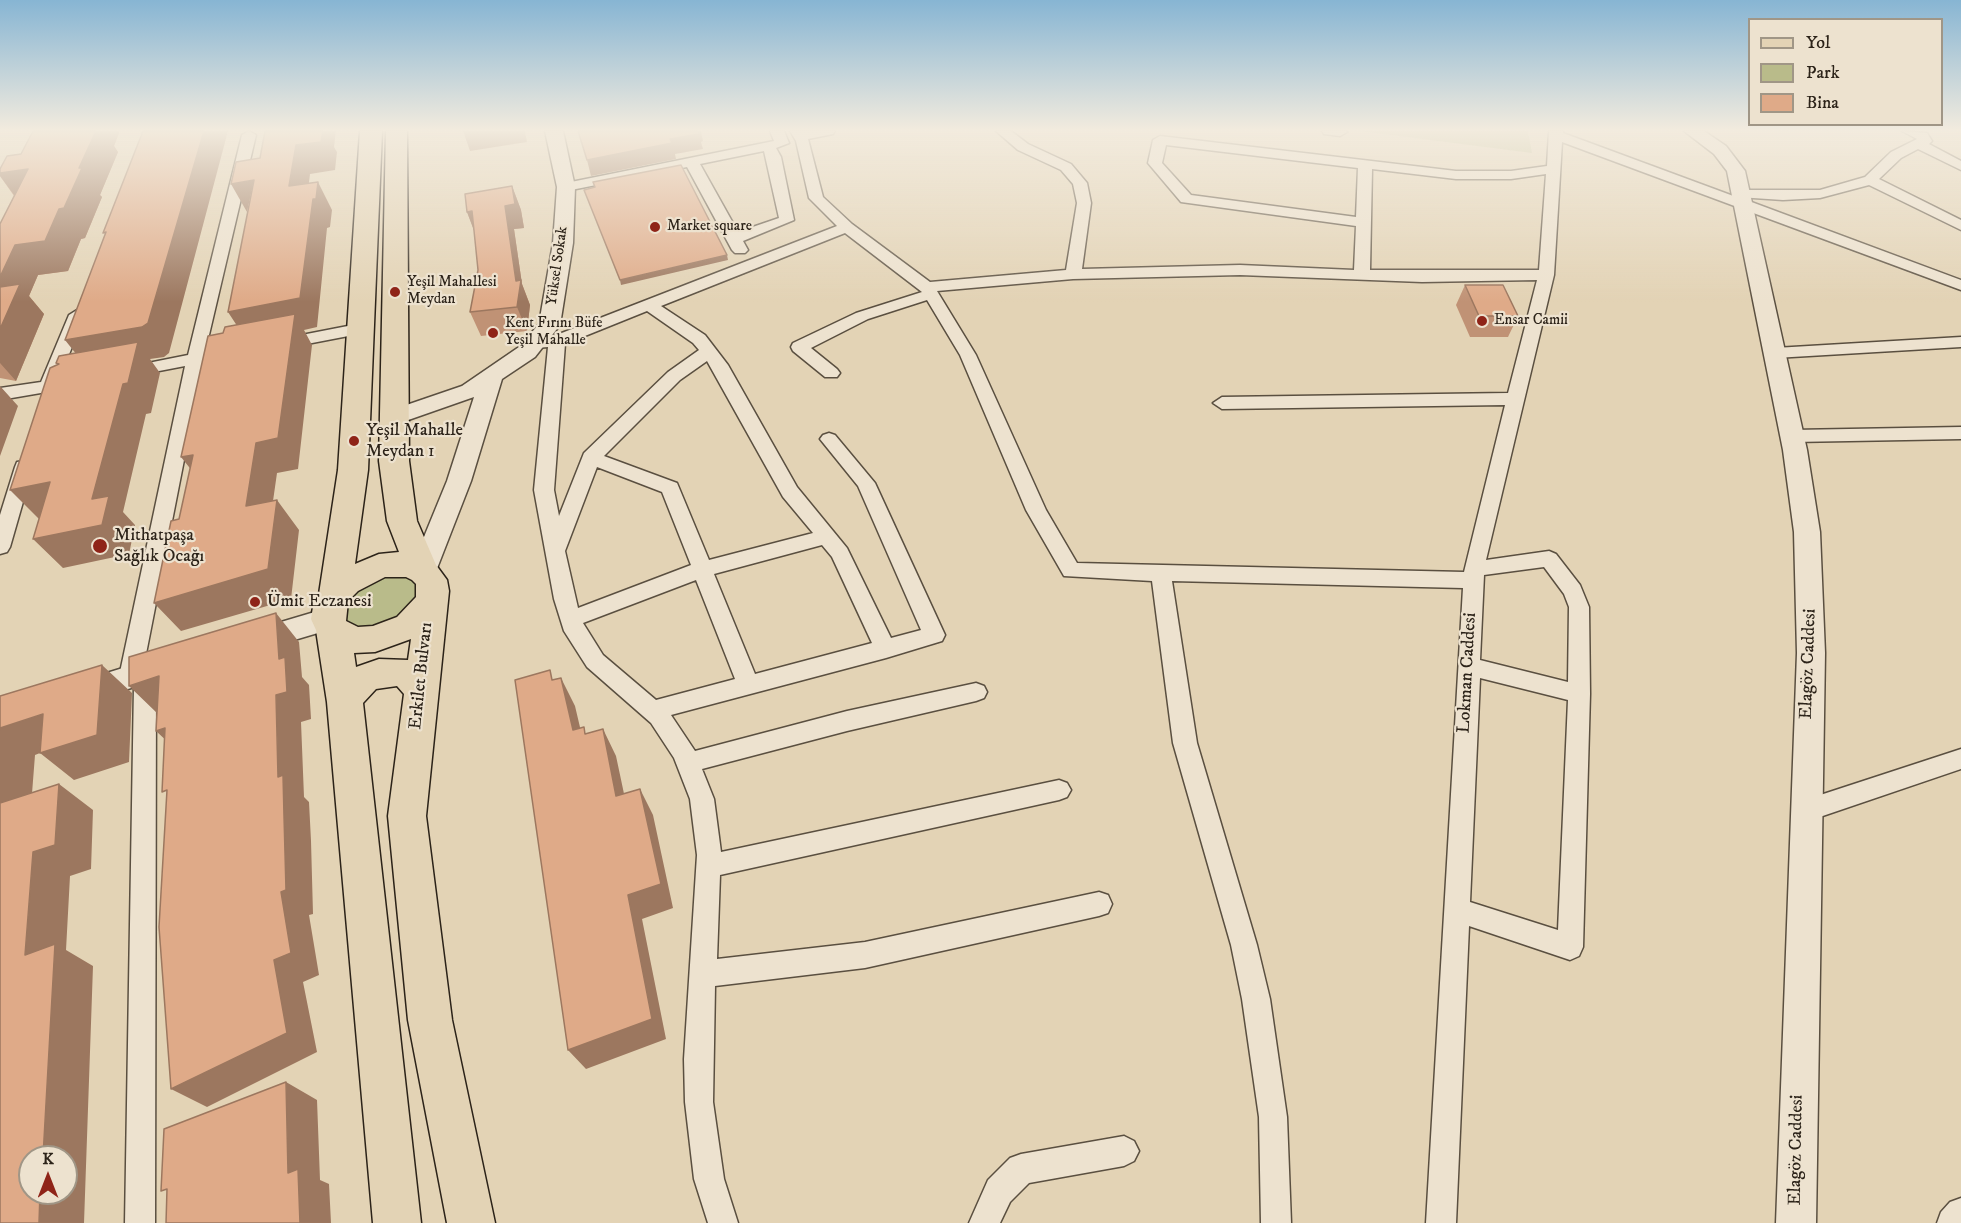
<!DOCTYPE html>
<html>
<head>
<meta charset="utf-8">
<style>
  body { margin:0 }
  #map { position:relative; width:1961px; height:1223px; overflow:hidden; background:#e3d3b5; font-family:"IM FELL DW Pica",serif }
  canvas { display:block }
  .legend { position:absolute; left:1748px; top:18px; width:195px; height:108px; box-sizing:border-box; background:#ede2cf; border:2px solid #a09686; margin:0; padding:8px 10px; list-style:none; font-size:18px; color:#2c2319 }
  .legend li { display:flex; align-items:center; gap:12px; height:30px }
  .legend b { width:30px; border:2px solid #a09686 }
  .north { position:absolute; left:18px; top:1145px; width:60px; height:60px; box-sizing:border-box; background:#ede2cf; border:2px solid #a09686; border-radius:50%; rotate:0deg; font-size:16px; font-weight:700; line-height:24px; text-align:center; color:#2c2319 }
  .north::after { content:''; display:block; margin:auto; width:21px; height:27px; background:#8f2418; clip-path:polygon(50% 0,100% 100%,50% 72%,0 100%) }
</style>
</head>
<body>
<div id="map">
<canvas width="1961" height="1223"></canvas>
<ul class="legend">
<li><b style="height:8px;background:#e3d3b5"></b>Yol</li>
<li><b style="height:16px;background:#b9bb8a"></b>Park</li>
<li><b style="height:16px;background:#dfaa88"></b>Bina</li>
</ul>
<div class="north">K</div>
</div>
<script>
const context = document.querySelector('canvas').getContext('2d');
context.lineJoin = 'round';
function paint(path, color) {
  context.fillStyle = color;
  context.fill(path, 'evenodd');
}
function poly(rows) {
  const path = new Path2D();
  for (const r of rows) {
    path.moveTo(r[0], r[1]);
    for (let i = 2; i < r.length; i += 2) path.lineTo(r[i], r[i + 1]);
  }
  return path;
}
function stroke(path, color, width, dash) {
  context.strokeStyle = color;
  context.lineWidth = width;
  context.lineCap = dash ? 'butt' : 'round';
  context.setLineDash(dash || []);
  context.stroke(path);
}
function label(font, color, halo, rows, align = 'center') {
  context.font = font + ' "IM FELL DW Pica",serif';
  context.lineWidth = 4.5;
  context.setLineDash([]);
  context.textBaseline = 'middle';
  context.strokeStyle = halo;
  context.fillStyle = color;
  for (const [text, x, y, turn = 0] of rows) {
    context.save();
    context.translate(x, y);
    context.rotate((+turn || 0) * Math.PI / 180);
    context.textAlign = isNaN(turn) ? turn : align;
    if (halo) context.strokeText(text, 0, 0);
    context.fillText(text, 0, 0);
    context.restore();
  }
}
const green = poly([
  [1359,131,1528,131,1532,153],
  [376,576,410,577,417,583,420,591,413,611,363,631,344,623,345,598]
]);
const minor = poly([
  [249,131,256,135,205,352,214,357,212,361,203,363,144,664,153,666,156,672,155,1223,125,1223,134,685,122,683,119,677,185,366,128,377,119,372,128,367,188,355,242,135,249,131],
  [770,131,784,131,789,143,776,148,781,157,794,220,743,241,748,250,745,253,735,253,732,250,687,167,566,191,559,187,566,183,774,141,770,131],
  [764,151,779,218,738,232,700,164,764,151],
  [790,131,835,131,833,134,808,139,823,197,852,224,930,282,1066,270,1077,203,1073,184,1061,170,1018,150,996,131,1011,131,1028,144,1071,164,1087,183,1091,203,1082,269,1240,265,1354,270,1356,226,1181,202,1148,163,1153,140,1160,136,1456,171,1511,171,1547,166,1549,131,1563,131,1563,133,1736,197,1736,191,1741,190,1820,190,1865,177,1891,152,1917,139,1902,131,1927,133,1932,141,1929,144,1961,161,1961,170,1918,149,1901,158,1879,179,1961,220,1961,230,1869,185,1820,198,1783,200,1738,197,1961,280,1961,290,1562,142,1554,275,1486,560,1549,551,1556,554,1580,585,1589,607,1590,694,1583,947,1579,956,1570,960,1469,926,1456,1223,1426,1223,1463,588,1172,581,1197,743,1257,945,1270,999,1287,1117,1291,1223,1261,1223,1259,1117,1242,999,1231,945,1173,743,1152,581,1064,576,1026,510,960,355,927,300,868,319,811,348,837,369,840,373,837,377,825,377,793,351,791,347,793,343,856,313,922,292,845,233,661,306,705,335,728,365,797,487,847,548,891,638,921,630,858,486,820,439,823,435,829,433,835,435,875,483,945,635,942,641,886,658,671,715,695,751,847,711,976,683,984,686,987,692,984,698,976,701,847,731,702,769,714,799,721,852,1059,780,1067,783,1071,790,1067,797,1059,800,720,875,717,959,865,942,1099,892,1108,895,1112,904,1108,913,1099,916,865,968,715,986,713,1102,724,1179,738,1223,708,1223,694,1179,685,1102,684,1059,697,855,690,799,674,758,651,723,587,667,564,631,554,599,534,490,548,347,536,348,528,343,530,339,554,336,837,226,809,198,796,141,790,131],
  [1166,145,1358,168,1356,217,1191,195,1162,163,1166,145],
  [1372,169,1456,179,1511,179,1546,174,1539,270,1370,270,1372,169],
  [1240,275,1422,282,1537,280,1508,393,1222,397,1213,403,1222,409,1505,405,1464,572,1077,563,1046,510,976,355,937,291,1073,279,1240,275],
  [647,311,693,343,699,350,668,372,584,453,559,516,554,490,565,344,647,311],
  [707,361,783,497,813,533,709,560,677,483,604,456,680,380,707,361],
  [597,467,662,492,691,565,578,608,565,551,597,467],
  [822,545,832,557,872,643,755,674,714,574,822,545],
  [1544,567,1564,594,1569,607,1568,682,1480,660,1484,575,1544,567],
  [696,580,735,679,656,700,603,655,583,623,696,580],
  [1480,678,1568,700,1558,930,1470,902,1480,678],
  [1322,131,1346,131,1347,132,1340,136,1324,134,1322,131],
  [77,310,85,315,59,379,70,380,73,384,70,388,0,400,0,388,41,382,69,315,77,310],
  [358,324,366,329,364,333,281,349,273,344,281,339,358,324],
  [1961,337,1961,347,1775,358,1767,353,1775,348,1961,337],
  [1961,427,1961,439,1793,442,1787,440,1784,436,1787,432,1793,430,1961,427],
  [24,461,31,462,33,467,10,547,7,552,0,554,0,515,15,467,17,462,24,461],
  [1961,749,1961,769,1805,822,1796,819,1793,811,1796,803,1805,800,1961,749],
  [1124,1136,1134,1141,1139,1151,1134,1161,1124,1166,1029,1183,1010,1202,1000,1223,969,1223,988,1180,1010,1158,1021,1154,1124,1136],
  [1961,1198,1961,1223,1937,1223,1941,1212,1950,1202,1961,1198]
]);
const tertiary = poly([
  [545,131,563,131,575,187,573,243,560,325,535,357,502,379,471,481,436,571,432,578,423,581,414,578,410,571,447,481,474,397,394,425,386,422,382,417,386,412,462,386,519,347,539,324,553,243,557,187,545,131],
  [1684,131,1704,131,1726,146,1745,171,1807,450,1820,532,1825,653,1816,1223,1776,1223,1797,653,1794,532,1783,450,1727,171,1714,154,1684,131],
  [328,608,338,611,342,619,338,627,254,652,244,649,240,641,244,633,328,608],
  [162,656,172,659,176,667,172,675,84,703,74,699,70,691,74,683,162,656]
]);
const primary = poly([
  [360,131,382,131,368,470,355,564,379,554,399,552,387,521,379,461,386,131,407,131,409,461,417,521,436,565,447,580,449,591,426,816,452,1020,495,1223,447,1223,408,1020,388,816,404,694,397,686,376,689,363,703,421,1223,373,1223,327,702,316,630,311,619,313,607,319,594,338,470,360,131],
  [385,577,406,577,412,580,416,584,416,597,397,617,373,626,358,627,346,621,348,601,358,591,385,577],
  [411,639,408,660,379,659,356,667,354,653,375,652,411,639]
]);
const wall = poly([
  [33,131,118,131,119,133,114,146,118,152,100,195,102,197,85,238,81,239,68,271,38,275,29,296,44,314,16,381,0,378,0,224,14,196,0,176,0,169,21,154],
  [512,186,521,210,524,228,514,229,522,284,530,305,527,331,481,336,470,312,478,270,474,230,467,212],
  [1465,285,1518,316,1508,337,1470,337,1456,305]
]);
const shadedWall = poly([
  [96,131,118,131,119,133,114,146,118,152,100,195,102,197,85,238,81,239,68,271,38,275,29,296,44,314,16,381,0,363,0,277,15,245,59,209,79,168],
  [204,131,228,131,169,353,164,357,150,359,160,373,151,413,146,414,123,512,135,525,129,554,63,568,33,539,92,499,89,370,65,340],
  [323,131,336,131,334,147,337,152,335,170,310,174,305,214,289,186,296,145],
  [463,131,525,131,527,142,470,151],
  [697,131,701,131,703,141,701,142,703,149,675,154,676,159,591,176,587,160,670,139],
  [28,169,20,203,0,176,0,173],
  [254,180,247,212,231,184],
  [318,182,332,210,330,227,327,228,317,327,304,330,312,345,298,469,277,473,268,536,246,506,247,341,228,312,313,199],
  [512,186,521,210,524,228,514,229,522,284,530,305,527,331,517,307,516,281,505,206],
  [472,211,476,236,467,212],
  [727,255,728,260,621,285,620,280],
  [0,386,18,406,0,456],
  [193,455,205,487,181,457],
  [50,482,40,520,10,490],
  [277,500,299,530,291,599,181,631,154,603],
  [276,613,299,642,302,677,309,685,311,719,301,722,304,797,309,802,311,841,313,914,309,915,319,975,303,982,317,1052,207,1107,171,1089,274,960,281,892,276,695,279,659],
  [102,665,132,693,129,762,74,780,40,753,35,755,29,832,0,812,0,728,43,714],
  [159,676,158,714,129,686],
  [561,678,575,706,587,757,573,730],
  [165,728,185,758,156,731],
  [603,729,616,756,630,822,616,796],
  [59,784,93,810,91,869,70,876,66,950,93,966,84,1223,39,1223,40,1193,66,1193,66,1157,43,1157,25,955,33,852],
  [640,789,653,815,673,908,642,919,666,1039,586,1069,568,1050,628,895],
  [286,1082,317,1100,320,1180,329,1184,331,1223,300,1223,288,1173]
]);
const building = poly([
  [33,131,96,131,79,168,82,168,64,208,59,209,45,241,15,245,0,277,0,224,28,169,0,173,0,169,7,156,21,154,33,131],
  [143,131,204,131,148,323,142,327,65,340,106,232,103,233,143,131],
  [265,131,323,131,321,142,296,145,289,186,318,182,316,199,313,199,300,298,228,312,254,180,231,184,236,162,260,158,265,131],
  [578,131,698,131,699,134,670,139,672,143,587,160,578,131],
  [681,165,727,255,620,280,584,190,595,187,593,182,681,165],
  [512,186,515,204,505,206,516,281,521,280,517,307,470,312,478,270,472,211,467,212,465,194,512,186],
  [20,284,0,329,0,287,20,284],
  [1465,285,1503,285,1518,316,1479,316,1465,285],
  [295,314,278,438,256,443,246,506,277,500,268,569,154,603,171,521,179,519,193,455,181,457,208,336,223,333,225,327,295,314],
  [138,342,128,383,123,384,92,499,109,496,102,525,33,539,50,482,10,490,50,368,59,364,56,363,59,356,138,342],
  [276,613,279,659,285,657,287,692,276,695,278,777,283,775,284,816,286,890,281,892,291,953,274,960,287,1033,171,1089,159,927,167,790,162,792,165,728,156,731,159,676,129,686,129,657,276,613],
  [102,665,97,735,40,753,43,714,0,728,0,730,0,696,102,665],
  [550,670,552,680,561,678,573,730,584,727,585,734,603,729,616,796,640,789,661,884,628,895,652,1019,568,1050,515,680,550,670],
  [59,784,55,845,33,852,25,955,55,944,43,1157,30,1157,30,1193,40,1193,39,1223,0,1223,0,803,59,784],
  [286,1082,288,1173,298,1169,300,1223,166,1223,167,1189,161,1191,164,1129,286,1082]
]);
const markers = [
  [655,227,6,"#8f2418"],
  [395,292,6,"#8f2418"],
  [1482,321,6,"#8f2418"],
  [493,333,6,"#8f2418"],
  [354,441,6,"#8f2418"],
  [100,546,8,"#8f2418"],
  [255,602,6,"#8f2418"]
];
const farPoinames = [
  ["Market square",667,227],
  ["Yeşil Mahallesi",407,283],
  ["Meydan",407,300],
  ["Ensar Camii",1494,321],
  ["Kent Fırını Büfe",505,324],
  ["Yeşil Mahalle",505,341]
];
const farStreetnames = [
  ["Yüksel Sokak",558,266,-82]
];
const poiNames = [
  ["Yeşil Mahalle",366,431],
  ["Meydan 1",366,452],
  ["Mithatpaşa",114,536],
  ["Sağlık Ocağı",114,557],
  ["Ümit Eczanesi",267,602]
];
const streetNames = [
  ["Elagöz Caddesi",1809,664,-88],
  ["Lokman Caddesi",1468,673,-87],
  ["Erkilet Bulvarı",422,676,-84],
  ["Elagöz Caddesi",1797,1150,-89]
];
paint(green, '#b9bb8a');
stroke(minor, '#5a4f40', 3);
stroke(tertiary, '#5a4f40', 3);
stroke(primary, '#2c2319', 3);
paint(minor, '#ede2cf');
paint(tertiary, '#ede2cf');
paint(primary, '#e3d3b5');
paint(wall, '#c09275');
paint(shadedWall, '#9c775f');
paint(building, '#dfaa88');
stroke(building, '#9c775f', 1.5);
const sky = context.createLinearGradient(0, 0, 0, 302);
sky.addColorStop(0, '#87b5d3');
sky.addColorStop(0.43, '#f2ebde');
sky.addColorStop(1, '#f2ebde00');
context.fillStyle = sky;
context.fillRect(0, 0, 1961, 302);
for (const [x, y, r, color] of markers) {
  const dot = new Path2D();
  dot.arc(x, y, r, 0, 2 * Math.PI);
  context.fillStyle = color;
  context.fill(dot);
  stroke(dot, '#ede2cf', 2);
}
label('15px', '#2c2319', '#ede2cf', farPoinames, 'left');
label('15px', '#2c2319', '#ede2cf', farStreetnames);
label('18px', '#2c2319', '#ede2cf', poiNames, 'left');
label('18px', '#2c2319', '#ede2cf', streetNames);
</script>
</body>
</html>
